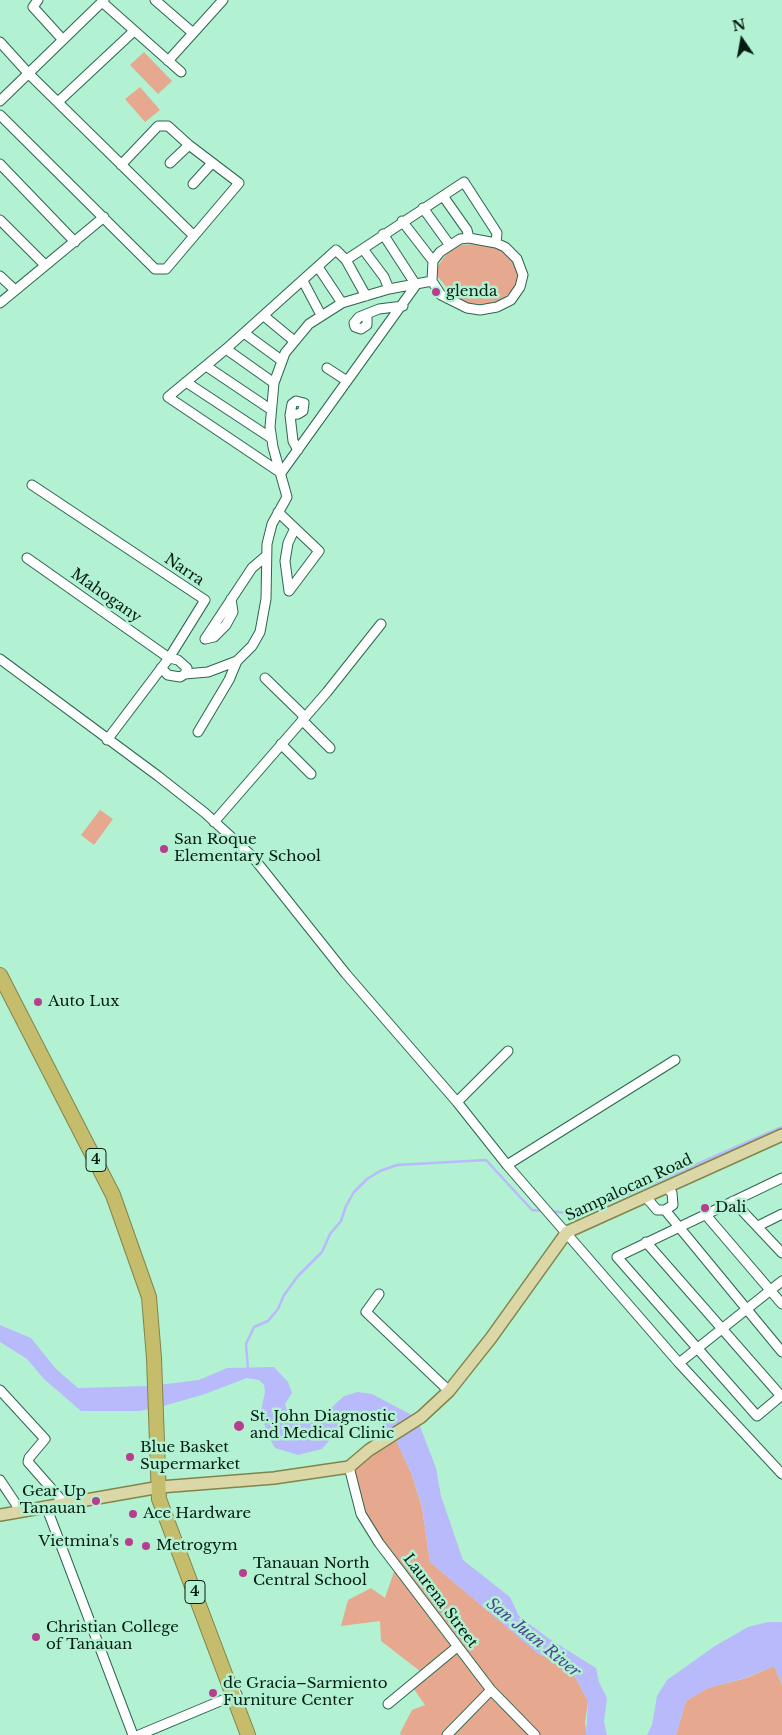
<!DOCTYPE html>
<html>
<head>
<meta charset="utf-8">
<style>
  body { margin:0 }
  #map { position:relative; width:782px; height:1735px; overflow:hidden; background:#b3f1d3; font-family:"Libre Baskerville",serif }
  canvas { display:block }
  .north { position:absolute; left:717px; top:15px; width:50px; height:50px; -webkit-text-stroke:4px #b3f1d3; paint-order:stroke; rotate:348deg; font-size:14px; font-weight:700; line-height:20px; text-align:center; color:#041c12 }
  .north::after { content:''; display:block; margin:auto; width:18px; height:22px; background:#041c12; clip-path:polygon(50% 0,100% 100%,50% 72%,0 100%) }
</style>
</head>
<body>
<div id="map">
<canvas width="782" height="1735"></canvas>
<div class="north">N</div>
</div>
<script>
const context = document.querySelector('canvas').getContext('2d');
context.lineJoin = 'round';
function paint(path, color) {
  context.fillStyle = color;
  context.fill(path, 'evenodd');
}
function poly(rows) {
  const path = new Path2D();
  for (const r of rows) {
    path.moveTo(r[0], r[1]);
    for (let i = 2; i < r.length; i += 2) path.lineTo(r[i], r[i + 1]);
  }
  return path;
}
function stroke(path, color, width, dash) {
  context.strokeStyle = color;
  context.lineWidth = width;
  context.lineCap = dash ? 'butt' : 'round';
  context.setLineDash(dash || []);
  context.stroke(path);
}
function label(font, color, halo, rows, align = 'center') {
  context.font = font + ' "Libre Baskerville",serif';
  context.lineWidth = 5;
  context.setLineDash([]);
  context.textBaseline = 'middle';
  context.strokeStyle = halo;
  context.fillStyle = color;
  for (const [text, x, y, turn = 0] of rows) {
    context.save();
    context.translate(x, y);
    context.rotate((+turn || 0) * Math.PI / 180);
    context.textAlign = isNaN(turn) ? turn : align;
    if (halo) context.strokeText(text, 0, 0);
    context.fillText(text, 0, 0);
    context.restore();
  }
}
const green = poly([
  [144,52,172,81,158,94,130,65],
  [140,87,160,110,145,122,125,99],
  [479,244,493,246,508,254,515,262,518,273,517,285,500,302,481,304,466,303,453,295,438,277,438,266,447,253,459,245],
  [100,810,113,819,94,845,81,835],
  [395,1438,412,1475,422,1507,430,1562,539,1654,570,1668,588,1701,585,1723,587,1735,401,1735,400,1733,412,1710,425,1705,411,1685,429,1678,381,1641,380,1621,341,1626,348,1600,371,1588,385,1598,396,1566,361,1514,349,1467],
  [774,1666,782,1685,782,1735,676,1735,686,1701,708,1688,746,1678]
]);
const water = poly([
  [0,1325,31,1338,56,1369,78,1388,150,1386,199,1380,227,1368,274,1367,288,1382,292,1393,285,1404,289,1416,297,1423,311,1422,319,1419,344,1396,358,1392,372,1394,410,1414,418,1421,436,1468,441,1496,463,1560,510,1597,519,1616,548,1638,596,1668,599,1682,607,1698,604,1722,607,1735,586,1735,588,1701,570,1668,537,1653,430,1562,422,1506,412,1475,395,1438,381,1423,366,1414,355,1414,348,1419,322,1449,298,1455,275,1448,267,1434,261,1411,265,1392,264,1385,259,1380,247,1378,205,1394,160,1407,139,1411,81,1411,44,1379,27,1359,0,1342],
  [768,1622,782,1622,782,1685,774,1666,745,1678,708,1688,686,1701,676,1735,647,1735,652,1725,657,1696,667,1680,715,1646,748,1627]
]);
const stream = poly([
  [551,1211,565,1213,582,1211,606,1204,782,1127],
  [248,1369,246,1344,254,1327,268,1321,278,1309,284,1295,298,1276,322,1252,330,1234,341,1221,346,1206,354,1192,367,1179,380,1171,397,1165,486,1160,532,1210,543,1211]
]);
const minor = poly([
  [38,0,33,7,63,40],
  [155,0,193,33],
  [102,2,181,72],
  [0,42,29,74,193,235],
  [168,61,223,0],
  [0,101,104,0],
  [58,102,134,31],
  [0,115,155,269,166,269,239,183,189,145,168,126,158,126,121,165],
  [170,163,189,145],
  [0,164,75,242],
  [193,184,212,163],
  [443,196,467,230,469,238],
  [423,208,449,244],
  [0,220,45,265],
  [402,221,433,261],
  [469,238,496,243,505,247,517,259,523,275,520,287,511,300,497,307,480,310,467,308,441,295,432,281,433,261,440,252,460,239,469,238],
  [363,249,384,277,389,289],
  [346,260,464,182,497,233,496,243],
  [318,267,342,303],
  [0,276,15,290],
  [303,281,321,315],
  [366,296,346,260,336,250,226,349,168,397,281,473,416,285,383,234],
  [0,303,104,217],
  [367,314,367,325,361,329,355,327,354,323,359,317,379,309,403,306],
  [264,316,293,340],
  [244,333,281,360],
  [226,349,274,383],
  [206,366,270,409],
  [327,368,347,381],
  [186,382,271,438],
  [290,415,298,414,303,411,304,403,296,401,292,404,290,415,293,441,298,450],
  [32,485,205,600,169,658,107,740],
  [278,512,319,551,289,591],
  [27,558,169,658,178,660,187,668,185,674,180,677,168,675,161,668],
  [289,591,285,561,288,543,295,528],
  [205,639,252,568,266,556],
  [205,639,214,637,226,625,233,612,231,599],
  [0,659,158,776,205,813,252,856,346,974,457,1102,507,1165,679,1363,782,1474],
  [185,674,208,672,237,661,252,646,260,632,266,599,267,544,272,524,287,497,273,447,270,427,274,383,285,353,309,324,342,303,389,289,432,281],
  [265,678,305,717],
  [302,720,330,748],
  [198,732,229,680,237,661],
  [281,744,311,774],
  [214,822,327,692,381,624],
  [457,1102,508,1051],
  [507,1165,675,1060],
  [782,1178,617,1257,757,1416,782,1395],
  [645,1196,657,1210,665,1210,673,1205,672,1193,666,1187],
  [733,1201,782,1253],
  [665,1210,782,1352],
  [705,1214,782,1304],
  [758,1226,782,1214],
  [646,1242,781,1396],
  [379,1294,366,1312,449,1391],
  [679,1363,782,1281],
  [0,1390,45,1439,29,1458,28,1462,64,1503],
  [349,1467,361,1514,379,1543,491,1690,535,1735],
  [0,1480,20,1510],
  [46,1506,133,1735],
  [388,1704,457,1647],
  [139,1735,237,1694],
  [447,1735,491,1690]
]);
const major = poly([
  [0,1515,160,1487,274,1478,349,1467,369,1450,421,1417,449,1391,491,1338,567,1232,782,1135]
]);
const highway = poly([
  [0,975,113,1195,149,1297,154,1358,159,1499,248,1735]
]);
const markers = [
  [436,292,5,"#b73d8e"],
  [164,849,5,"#b73d8e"],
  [38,1002,5,"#b73d8e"],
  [705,1208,5,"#b73d8e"],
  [239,1426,6,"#b73d8e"],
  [130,1457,5,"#b73d8e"],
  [96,1501,5,"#b73d8e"],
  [133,1514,5,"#b73d8e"],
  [129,1542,5,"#b73d8e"],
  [146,1546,5,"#b73d8e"],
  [243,1573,5,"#b73d8e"],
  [36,1637,5,"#b73d8e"],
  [213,1693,5,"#b73d8e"]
];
const shields = [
  [96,1160,20],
  [195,1592,20]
];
const shieldNames = [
  ["4",96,1160],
  ["4",195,1592]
];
const poiNames = [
  ["glenda",446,292],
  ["San Roque",174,840],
  ["Elementary School",174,857],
  ["Auto Lux",48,1002],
  ["Dali",715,1208],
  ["St. John Diagnostic",250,1417],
  ["and Medical Clinic",250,1434],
  ["Blue Basket",140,1448],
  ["Supermarket",140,1465],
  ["Gear Up",86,1492,"right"],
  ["Tanauan",86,1509,"right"],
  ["Ace Hardware",143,1514],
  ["Vietmina's",119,1542,"right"],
  ["Metrogym",156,1546],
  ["Tanauan North",253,1564],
  ["Central School",253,1581],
  ["Christian College",46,1628],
  ["of Tanauan",46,1645],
  ["de Gracia–Sarmiento",223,1684],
  ["Furniture Center",223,1701]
];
const streetNames = [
  ["Narra",184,570,34],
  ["Mahogany",106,596,35],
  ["Sampalocan Road",629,1188,-25],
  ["Laurena Street",440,1601,53]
];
const waterNames = [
  ["San Juan River",533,1638,39]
];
paint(green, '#e6a88e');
paint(water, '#b9bafb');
stroke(stream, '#b9bafb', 2.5);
stroke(minor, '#2b664e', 11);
stroke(major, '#81854c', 14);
stroke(highway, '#81854c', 16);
stroke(minor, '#fff', 9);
stroke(major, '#dcd7a7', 11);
stroke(highway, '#c5bd6c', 14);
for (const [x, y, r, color] of markers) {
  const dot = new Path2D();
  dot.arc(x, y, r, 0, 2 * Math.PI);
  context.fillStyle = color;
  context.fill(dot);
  stroke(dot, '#b3f1d3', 2);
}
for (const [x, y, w] of shields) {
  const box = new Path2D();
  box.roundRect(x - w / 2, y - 11.5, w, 23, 4);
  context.fillStyle = '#b3f1d3';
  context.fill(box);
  stroke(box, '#041c12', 1);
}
label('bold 14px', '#041c12', null, shieldNames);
label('15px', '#041c12', '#b3f1d3', poiNames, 'left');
label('15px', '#041c12', '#b3f1d3', streetNames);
label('italic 16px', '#4d4794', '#b3f1d3', waterNames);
</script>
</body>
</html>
